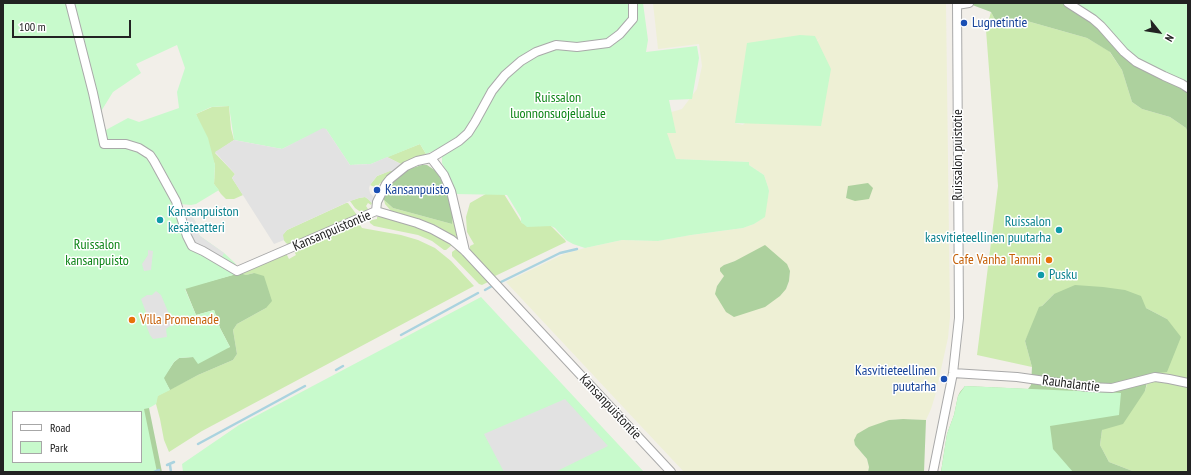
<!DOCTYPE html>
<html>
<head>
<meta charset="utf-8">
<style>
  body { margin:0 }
  #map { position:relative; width:1191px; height:475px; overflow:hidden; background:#f2efe9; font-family:"PT Sans Narrow",sans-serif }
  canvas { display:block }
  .frame { position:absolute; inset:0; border:4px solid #222; pointer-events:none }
  .legend { position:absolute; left:12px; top:411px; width:130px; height:52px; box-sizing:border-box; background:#fff; border:1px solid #a7a7a7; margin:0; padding:5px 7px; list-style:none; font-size:12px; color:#222 }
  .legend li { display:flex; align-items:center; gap:8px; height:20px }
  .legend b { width:20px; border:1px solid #a7a7a7 }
  .north { position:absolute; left:1139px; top:12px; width:40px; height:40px; -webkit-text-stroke:3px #fff; paint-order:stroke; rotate:120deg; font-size:11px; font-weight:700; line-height:16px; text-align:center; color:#222 }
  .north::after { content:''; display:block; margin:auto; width:14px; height:18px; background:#222; clip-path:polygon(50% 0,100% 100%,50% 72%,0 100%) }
  .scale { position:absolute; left:12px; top:20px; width:119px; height:18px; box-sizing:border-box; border:2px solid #222; border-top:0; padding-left:5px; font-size:12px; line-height:14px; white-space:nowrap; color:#222; -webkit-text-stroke:3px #fff; paint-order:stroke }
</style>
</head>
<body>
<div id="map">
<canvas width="1191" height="475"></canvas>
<div class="frame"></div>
<ul class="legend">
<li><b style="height:5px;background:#fff"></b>Road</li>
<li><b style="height:11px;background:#c8facc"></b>Park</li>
</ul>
<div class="north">N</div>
<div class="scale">100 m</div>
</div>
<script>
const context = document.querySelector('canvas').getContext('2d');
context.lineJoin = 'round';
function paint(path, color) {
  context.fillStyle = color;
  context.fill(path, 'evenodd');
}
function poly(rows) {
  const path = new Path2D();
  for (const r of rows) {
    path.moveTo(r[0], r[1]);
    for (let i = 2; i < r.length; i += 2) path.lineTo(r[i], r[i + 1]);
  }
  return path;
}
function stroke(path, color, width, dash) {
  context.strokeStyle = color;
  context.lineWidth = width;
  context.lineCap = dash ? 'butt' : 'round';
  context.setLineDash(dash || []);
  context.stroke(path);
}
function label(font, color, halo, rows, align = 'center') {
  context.font = font + ' "PT Sans Narrow",sans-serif';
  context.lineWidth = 3;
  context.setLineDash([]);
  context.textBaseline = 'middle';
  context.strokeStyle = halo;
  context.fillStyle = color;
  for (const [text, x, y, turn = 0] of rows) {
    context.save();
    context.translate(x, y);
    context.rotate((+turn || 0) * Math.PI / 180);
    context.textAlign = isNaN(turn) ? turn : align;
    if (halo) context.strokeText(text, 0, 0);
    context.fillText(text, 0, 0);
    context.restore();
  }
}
const farmland = poly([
  [653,3,946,3,950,317,948,338,935,396,931,409,926,420,903,419,889,420,855,445,867,459,869,467,868,472,684,472,506,282,564,254,585,248,622,240,658,241,691,235,743,228,754,224,764,217,769,191,768,187,764,175,749,165,749,162,676,159,666,153,668,113,682,109,697,89,702,66,699,44,658,49],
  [822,36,743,125,735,123],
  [735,261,790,271,789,281,786,289,717,286,724,276,724,265]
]);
const grass = poly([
  [991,12,999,27,1027,21,1087,38,1109,51,1122,70,1132,102,1142,109,1170,117,1186,128,1188,134,1188,472,1135,472,1109,462,1100,445,1102,430,1145,391,1167,319,1146,308,1054,294,1042,306,1025,341,1032,367,977,355,998,186,986,30],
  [229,106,231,129,234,140,215,153,235,174,232,178,243,195,234,199,226,199,221,194,214,184,215,165,196,114,212,107],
  [420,144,426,154,403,165,387,157],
  [392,170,395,171,384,183,380,183,377,188,370,185,377,176],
  [491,191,504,194,522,223,530,226,549,224,565,240,566,242,493,277,470,250,470,246,474,244,467,232,466,217,470,203],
  [365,197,368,199,372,203,371,205,368,203,366,206,368,209,362,213,355,208,350,201,359,198],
  [384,200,393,208,452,224,453,217,458,238,457,239,437,226,392,212,385,204],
  [346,203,348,203,357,215,289,245,286,243,282,238,282,235,287,230],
  [372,217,372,220,377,219,377,217,386,217,415,224,452,244,452,245,446,250,444,250,432,241,418,235,374,226,370,223,369,218],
  [358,222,362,228,401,235,418,240,435,248,451,261,474,286,202,431,169,452,164,440,160,419,156,404,157,396,198,375,233,360,237,354,233,330,237,324,266,308,254,273,246,275,240,273,286,253,289,259,296,255,295,253,297,248],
  [456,249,457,249,488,282,482,285,479,284,452,256,452,252]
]);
const forest = poly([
  [967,3,1188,3,1188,134,1186,128,1170,117,1142,109,1132,102,1122,70,1110,52,1087,38,1027,21,999,27,991,12],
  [422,165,427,165,436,171,445,186,453,217,452,224,393,208,384,200,384,194,391,182,406,170],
  [868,183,873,188,869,199,855,201,846,198,848,186],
  [765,245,787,264,790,271,789,281,786,289,780,296,765,307,734,317,726,312,715,294,717,286,724,276,720,271,720,268,724,265,735,261],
  [240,273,246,275,254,273,264,276,272,301,266,308,237,324,233,330,237,354,233,360,198,375,170,390,163,378,174,362,179,358,193,357,230,347,220,328,214,310,196,315,185,288],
  [1075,285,1103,287,1125,290,1141,296,1146,308,1167,319,1181,337,1167,372,1149,374,1145,391,1123,424,1102,430,1100,445,1109,462,1135,472,941,472,947,434,954,415,958,396,960,392,965,386,1028,389,1031,385,1032,367,1025,341,1039,307,1042,306,1054,294],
  [145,404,149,408,162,472,124,472,141,462,141,410,123,412],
  [903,419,926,420,924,472,868,472,869,467,867,459,855,445,854,440,857,434,869,427,889,420]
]);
const park = poly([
  [3,3,643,3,648,40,646,52,697,46,699,58,692,99,669,100,676,133,667,133,676,159,749,162,749,165,764,175,768,187,769,191,765,217,754,224,743,228,691,235,658,241,622,240,585,248,573,244,566,240,555,228,551,226,527,227,521,222,521,218,507,195,455,194,449,176,442,163,442,157,445,153,444,147,426,154,420,144,371,164,350,165,326,129,323,129,282,149,234,140,229,106,211,107,196,114,208,138,215,165,214,184,219,190,196,204,191,205,180,204,188,215,192,216,195,221,198,228,197,231,200,236,224,253,235,263,240,273,185,289,196,315,214,310,220,328,230,347,198,364,193,357,179,358,174,362,164,378,170,390,158,396,156,404,149,408,144,409,157,472,3,472],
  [177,45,185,68,177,92,179,108,139,122,128,118,104,131,100,113,113,92,141,73,136,64],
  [13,412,141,412,141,462,13,462],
  [1067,3,1188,3,1188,86,1127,54,1103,28],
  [800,35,815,36,831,69,821,126,735,123,747,43],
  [481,297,644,472,183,472,182,464,239,425],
  [965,386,1121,393,1119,415,1050,426,1053,449,1073,472,941,472,947,434,954,415,958,396]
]);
const parking = poly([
  [323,128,326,129,350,165,371,164,387,157,403,165,395,171,390,171,377,176,370,185,369,188,370,193,375,198,372,203,368,199,365,197,359,198,350,201,287,230,283,235,284,240,274,244,232,178,235,174,215,152,234,140,282,149],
  [188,215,192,216,195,221,198,228,197,231,200,236,224,253,221,259,194,242,190,236,183,217],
  [148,250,153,251,151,270,144,271,142,264,148,255],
  [156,291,161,295,174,326,170,326,166,329,167,337,153,339,150,335,146,325,150,323,141,299,147,295,152,295],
  [565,399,608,446,555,472,504,472,484,434]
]);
const stream = poly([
  [501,282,560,253,577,249],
  [485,290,492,286],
  [401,335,478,293],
  [336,370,343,366],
  [198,444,305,386],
  [167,465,174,462],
  [170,465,171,472],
  [154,472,159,470]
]);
const minor = poly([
  [70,3,93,93,104,144,126,144,139,148,150,155,154,161,176,201,187,236,192,246,203,251,237,271,376,211,417,223,432,229,452,240,465,251,671,472],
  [1068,3,1093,19,1101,26,1124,52,1136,62,1164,76,1182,84,1188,88],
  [957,5,969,3],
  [431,158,444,175,451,191,465,251],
  [376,211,377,202,386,184,390,179,406,166,417,161,431,158,459,141,468,133,475,122,492,91,505,75,521,61,536,52,556,45,577,47,608,43,620,34,633,19,633,3],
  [953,373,1017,377,1088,387,1112,388,1155,377,1169,379,1188,383],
  [933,472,953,373,959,318,957,3]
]);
const markers = [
  [964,23,4,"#1a4fb4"],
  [377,190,4,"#1a4fb4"],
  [160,220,4,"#0f9aa8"],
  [1059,230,4,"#0f9aa8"],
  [1049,260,4,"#e8710a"],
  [1041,275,4,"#0f9aa8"],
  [132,320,4,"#e8710a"],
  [944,379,4,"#1a4fb4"]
];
const transitNames = [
  ["Lugnetintie",972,23],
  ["Kansanpuisto",385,190],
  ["Kasvitieteellinen",936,371,"right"],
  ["puutarha",936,387,"right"]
];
const parkNames = [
  ["Ruissalon",558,98],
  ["luonnonsuojelualue",558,114],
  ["Ruissalon",97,245],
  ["kansanpuisto",97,261]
];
const streetNames = [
  ["Ruissalon puistotie",958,155,-90],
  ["Kansanpuistontie",332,231,-23],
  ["Rauhalantie",1071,384,7],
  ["Kansanpuistontie",610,407,47]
];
const cultureNames = [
  ["Kansanpuiston",168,212],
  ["kesäteatteri",168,228],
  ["Ruissalon",1051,222,"right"],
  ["kasvitieteellinen puutarha",1051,238,"right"],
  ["Pusku",1049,275]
];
const foodNames = [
  ["Cafe Vanha Tammi",1041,260],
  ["Villa Promenade",140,320,"left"]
];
paint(farmland, '#eef0d5');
paint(grass, '#cdebb0');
paint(forest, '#add19e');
paint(park, '#c8facc');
paint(parking, '#e2e2e2');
stroke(stream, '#aad3df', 2.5);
stroke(minor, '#a9a9a9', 10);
stroke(minor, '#fff', 8);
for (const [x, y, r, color] of markers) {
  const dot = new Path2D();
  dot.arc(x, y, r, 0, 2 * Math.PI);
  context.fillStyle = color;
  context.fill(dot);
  stroke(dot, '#fff', 1.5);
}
label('14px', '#164399', '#fff', transitNames, 'left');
label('14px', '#0c8416', '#fff', parkNames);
label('14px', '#222', '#fff', streetNames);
label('14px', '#0d838f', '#fff', cultureNames, 'left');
label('14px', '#c56008', '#fff', foodNames, 'right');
</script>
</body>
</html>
